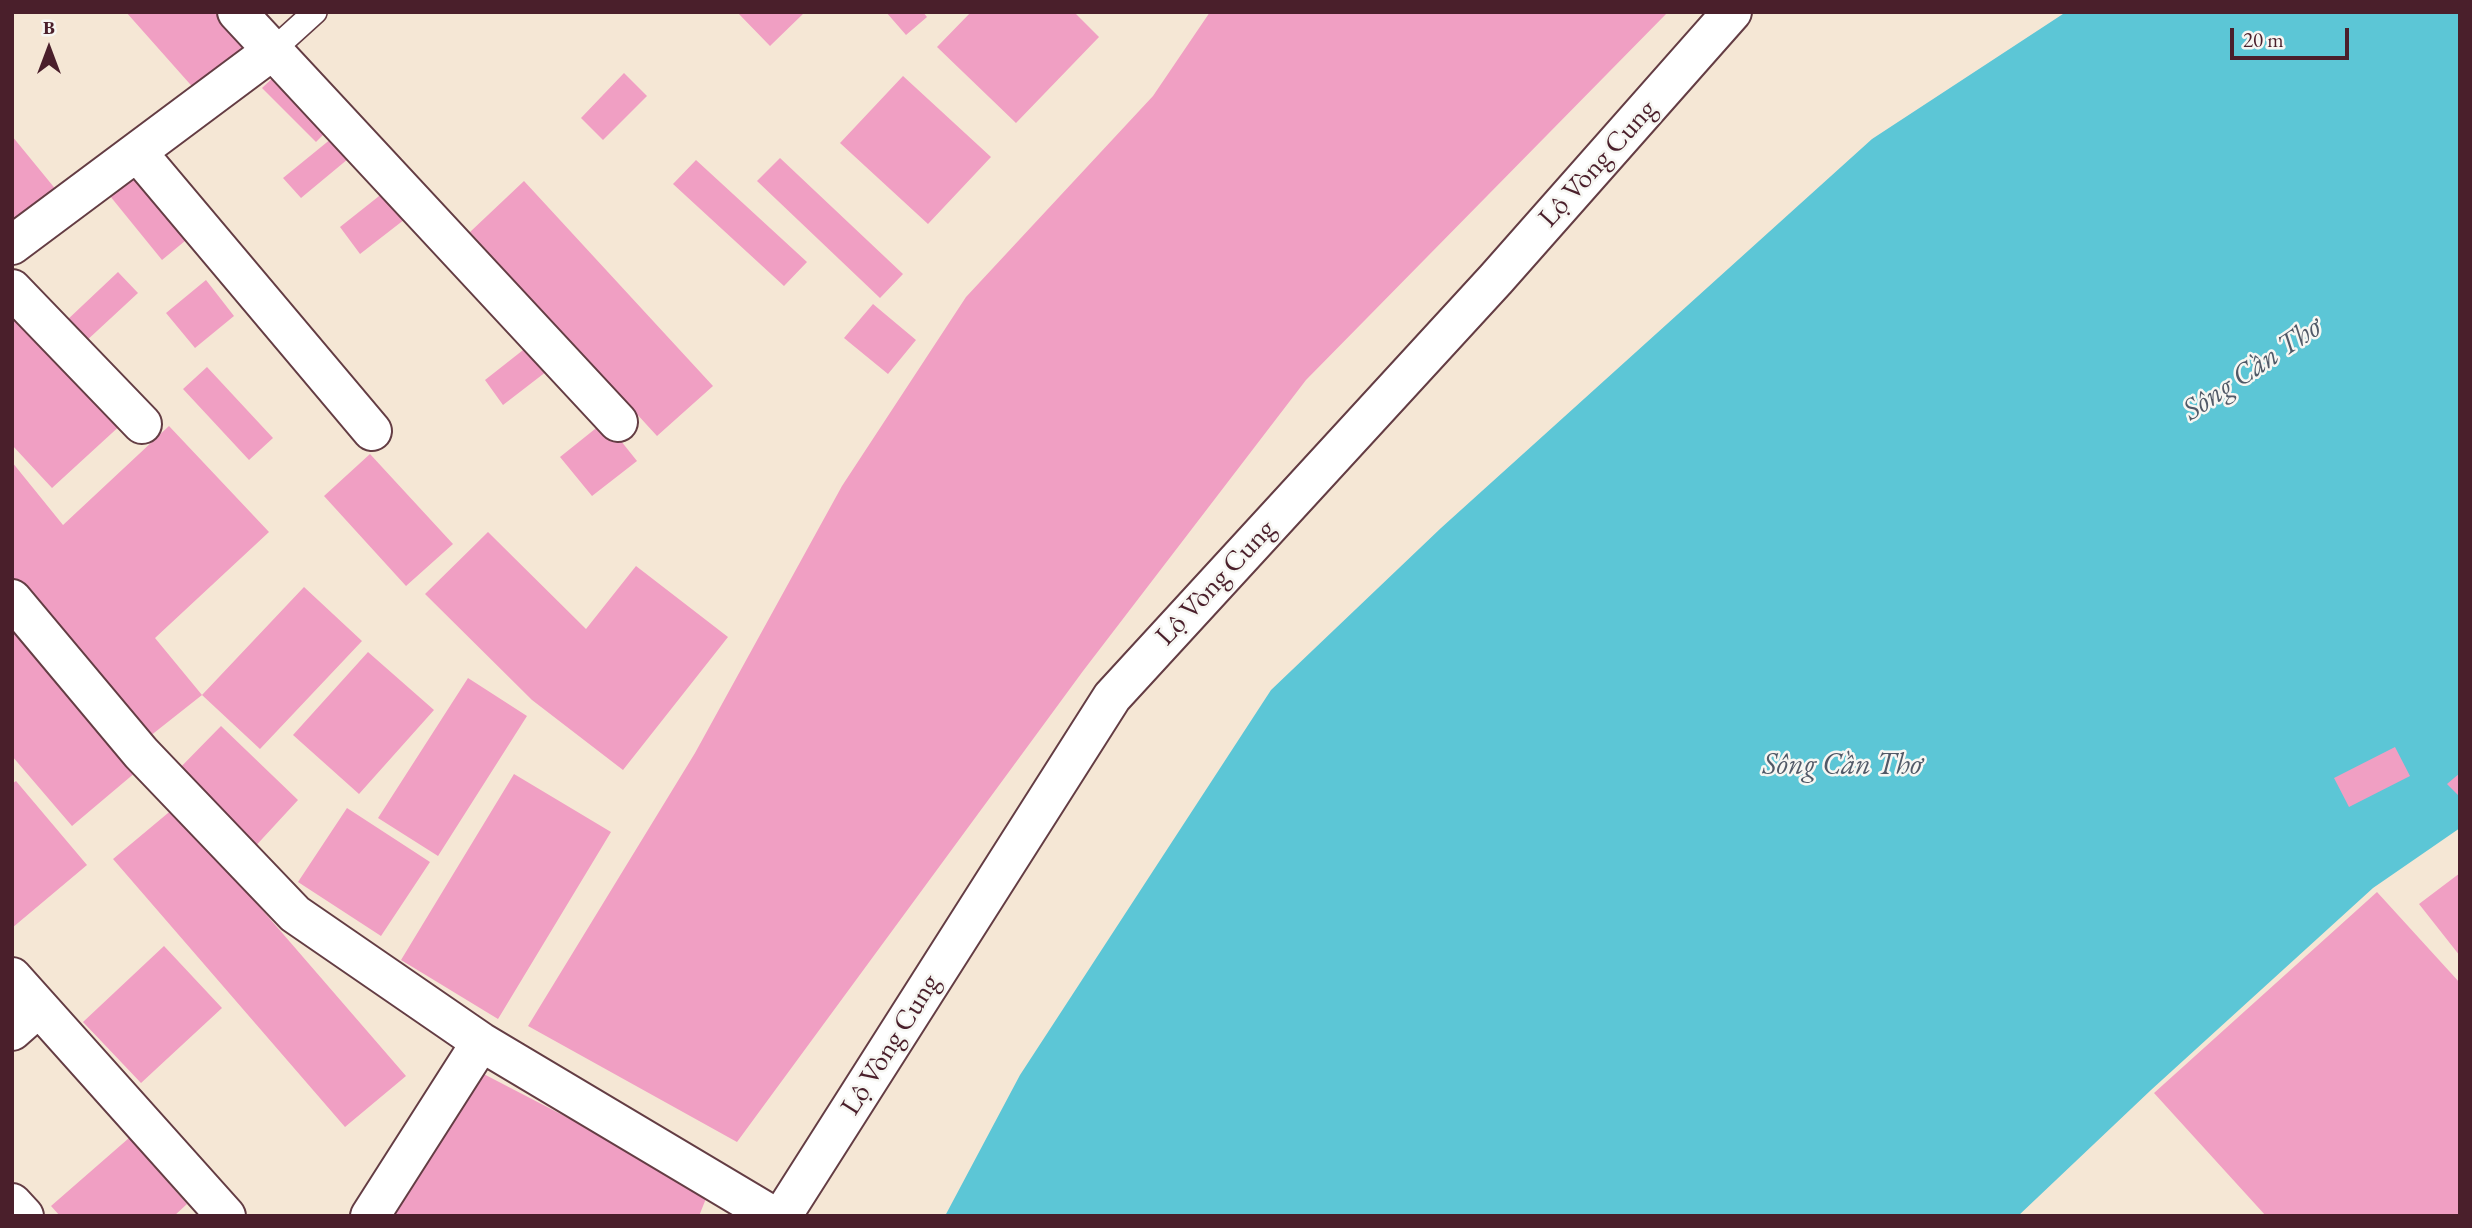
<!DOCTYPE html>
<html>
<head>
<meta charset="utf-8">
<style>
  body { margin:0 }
  #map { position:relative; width:2472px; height:1228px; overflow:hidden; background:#f5e7d5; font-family:"EB Garamond",serif }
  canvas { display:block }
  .frame { position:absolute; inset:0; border:14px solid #4a1f2b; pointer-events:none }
  .north { position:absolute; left:14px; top:14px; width:70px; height:70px; -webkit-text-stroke:5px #f6f6f2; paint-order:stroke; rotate:0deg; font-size:19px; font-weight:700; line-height:28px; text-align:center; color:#4a1f2b }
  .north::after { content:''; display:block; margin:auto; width:24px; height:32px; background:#4a1f2b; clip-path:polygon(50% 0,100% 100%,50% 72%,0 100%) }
  .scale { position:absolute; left:2230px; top:28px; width:119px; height:32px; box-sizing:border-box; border:4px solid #4a1f2b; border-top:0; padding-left:9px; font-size:21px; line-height:24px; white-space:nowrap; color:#4a1f2b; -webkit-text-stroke:5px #f6f6f2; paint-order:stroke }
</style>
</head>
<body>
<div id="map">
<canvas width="2472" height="1228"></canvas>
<div class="frame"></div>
<div class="north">B</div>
<div class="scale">20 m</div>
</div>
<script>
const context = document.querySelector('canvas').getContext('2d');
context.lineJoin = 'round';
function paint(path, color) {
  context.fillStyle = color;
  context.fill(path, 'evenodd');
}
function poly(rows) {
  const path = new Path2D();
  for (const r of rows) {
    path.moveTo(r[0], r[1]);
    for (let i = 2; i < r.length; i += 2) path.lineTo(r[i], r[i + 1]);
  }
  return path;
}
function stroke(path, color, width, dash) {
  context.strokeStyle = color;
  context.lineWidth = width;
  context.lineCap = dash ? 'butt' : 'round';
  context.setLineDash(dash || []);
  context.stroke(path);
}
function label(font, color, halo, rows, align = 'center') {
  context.font = font + ' "EB Garamond",serif';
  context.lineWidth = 5;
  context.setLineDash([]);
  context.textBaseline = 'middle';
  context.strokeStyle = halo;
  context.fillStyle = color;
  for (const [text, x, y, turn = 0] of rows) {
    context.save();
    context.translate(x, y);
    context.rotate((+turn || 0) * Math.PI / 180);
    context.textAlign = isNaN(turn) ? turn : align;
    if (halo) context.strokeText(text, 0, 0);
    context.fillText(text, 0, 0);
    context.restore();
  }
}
const water = poly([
  [2066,12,2460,12,2460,828,2373,888,2151,1090,2018,1216,945,1216,1020,1075,1271,690,1441,528,1872,139]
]);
const building = poly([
  [126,12,231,12,256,40,197,92],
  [737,12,805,12,770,46],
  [886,12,923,12,927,17,906,35],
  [971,12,1074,12,1099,37,1016,123,937,47],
  [1210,12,1668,12,1306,380,1083,671,737,1142,528,1026,695,753,842,486,966,297,1153,96],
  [279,72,333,125,316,142,262,88],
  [624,73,647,96,603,140,581,118],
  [903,76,991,157,928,224,840,143],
  [337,134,354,154,301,198,283,178],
  [12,136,62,197,12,238],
  [780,158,903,274,880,298,757,181],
  [696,160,807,262,784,286,673,184],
  [138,172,191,236,162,260,110,196],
  [524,181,713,386,657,436,470,232],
  [388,189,409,216,360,254,340,227],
  [118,272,138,293,84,343,65,322],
  [206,280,234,316,195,348,166,313],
  [873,304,916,340,888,374,844,338],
  [12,305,124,422,52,488,12,445],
  [532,343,551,368,503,405,485,380],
  [207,367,273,438,249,460,183,389],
  [605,421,637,461,592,496,560,457],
  [169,426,269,532,155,638,202,695,140,744,12,587,12,462,63,525],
  [370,454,453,544,406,586,324,496],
  [488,532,586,629,636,566,728,637,623,770,532,700,425,594],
  [304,587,362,641,260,749,202,695],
  [16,631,136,772,72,826,12,756,12,633],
  [368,652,434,710,359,794,293,735],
  [468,678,527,716,438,856,378,818],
  [221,726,298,800,251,851,172,776],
  [2395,747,2410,776,2349,807,2334,778],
  [2460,773,2460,797,2447,784],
  [514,774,611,832,498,1019,401,960],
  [16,781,87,865,12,928,12,784],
  [174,808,406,1076,345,1127,113,859],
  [347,808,430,862,381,936,298,882],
  [2460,873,2460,956,2419,904],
  [2377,892,2460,983,2460,1216,2266,1216,2154,1093],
  [164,946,222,1008,141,1083,83,1022],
  [474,1069,709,1191,699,1216,382,1216],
  [129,1138,187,1204,174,1216,60,1216,51,1206]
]);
const lane = poly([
  [272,51,315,12]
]);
const street = poly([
  [237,12,618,422],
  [137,152,372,431],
  [12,245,272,51],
  [12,289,142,424],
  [12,599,141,753,295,914,481,1042,773,1216],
  [12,977,226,1216],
  [12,1031,38,1008],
  [12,1203,24,1216],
  [370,1216,481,1042]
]);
const secondary = poly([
  [782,1216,1112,697,1496,279,1732,12]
]);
const streetNames = [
  ["Lộ Vòng Cung",1598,164,-48],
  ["Lộ Vòng Cung",1216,583,-47],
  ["Lộ Vòng Cung",891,1045,-58]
];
const waterNames = [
  ["Sông Cần Thơ",2253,369,-34],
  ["Sông Cần Thơ",1843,766]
];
paint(water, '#5cc6d6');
paint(building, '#f09fc3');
stroke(lane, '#643d44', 26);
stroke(street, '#643d44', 42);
stroke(secondary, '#643d44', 42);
stroke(lane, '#fff', 23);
stroke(street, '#fff', 38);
stroke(secondary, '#fff', 38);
label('28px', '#4a1f2b', '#f6f6f2', streetNames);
label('italic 30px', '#505967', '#f6f6f2', waterNames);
</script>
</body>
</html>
